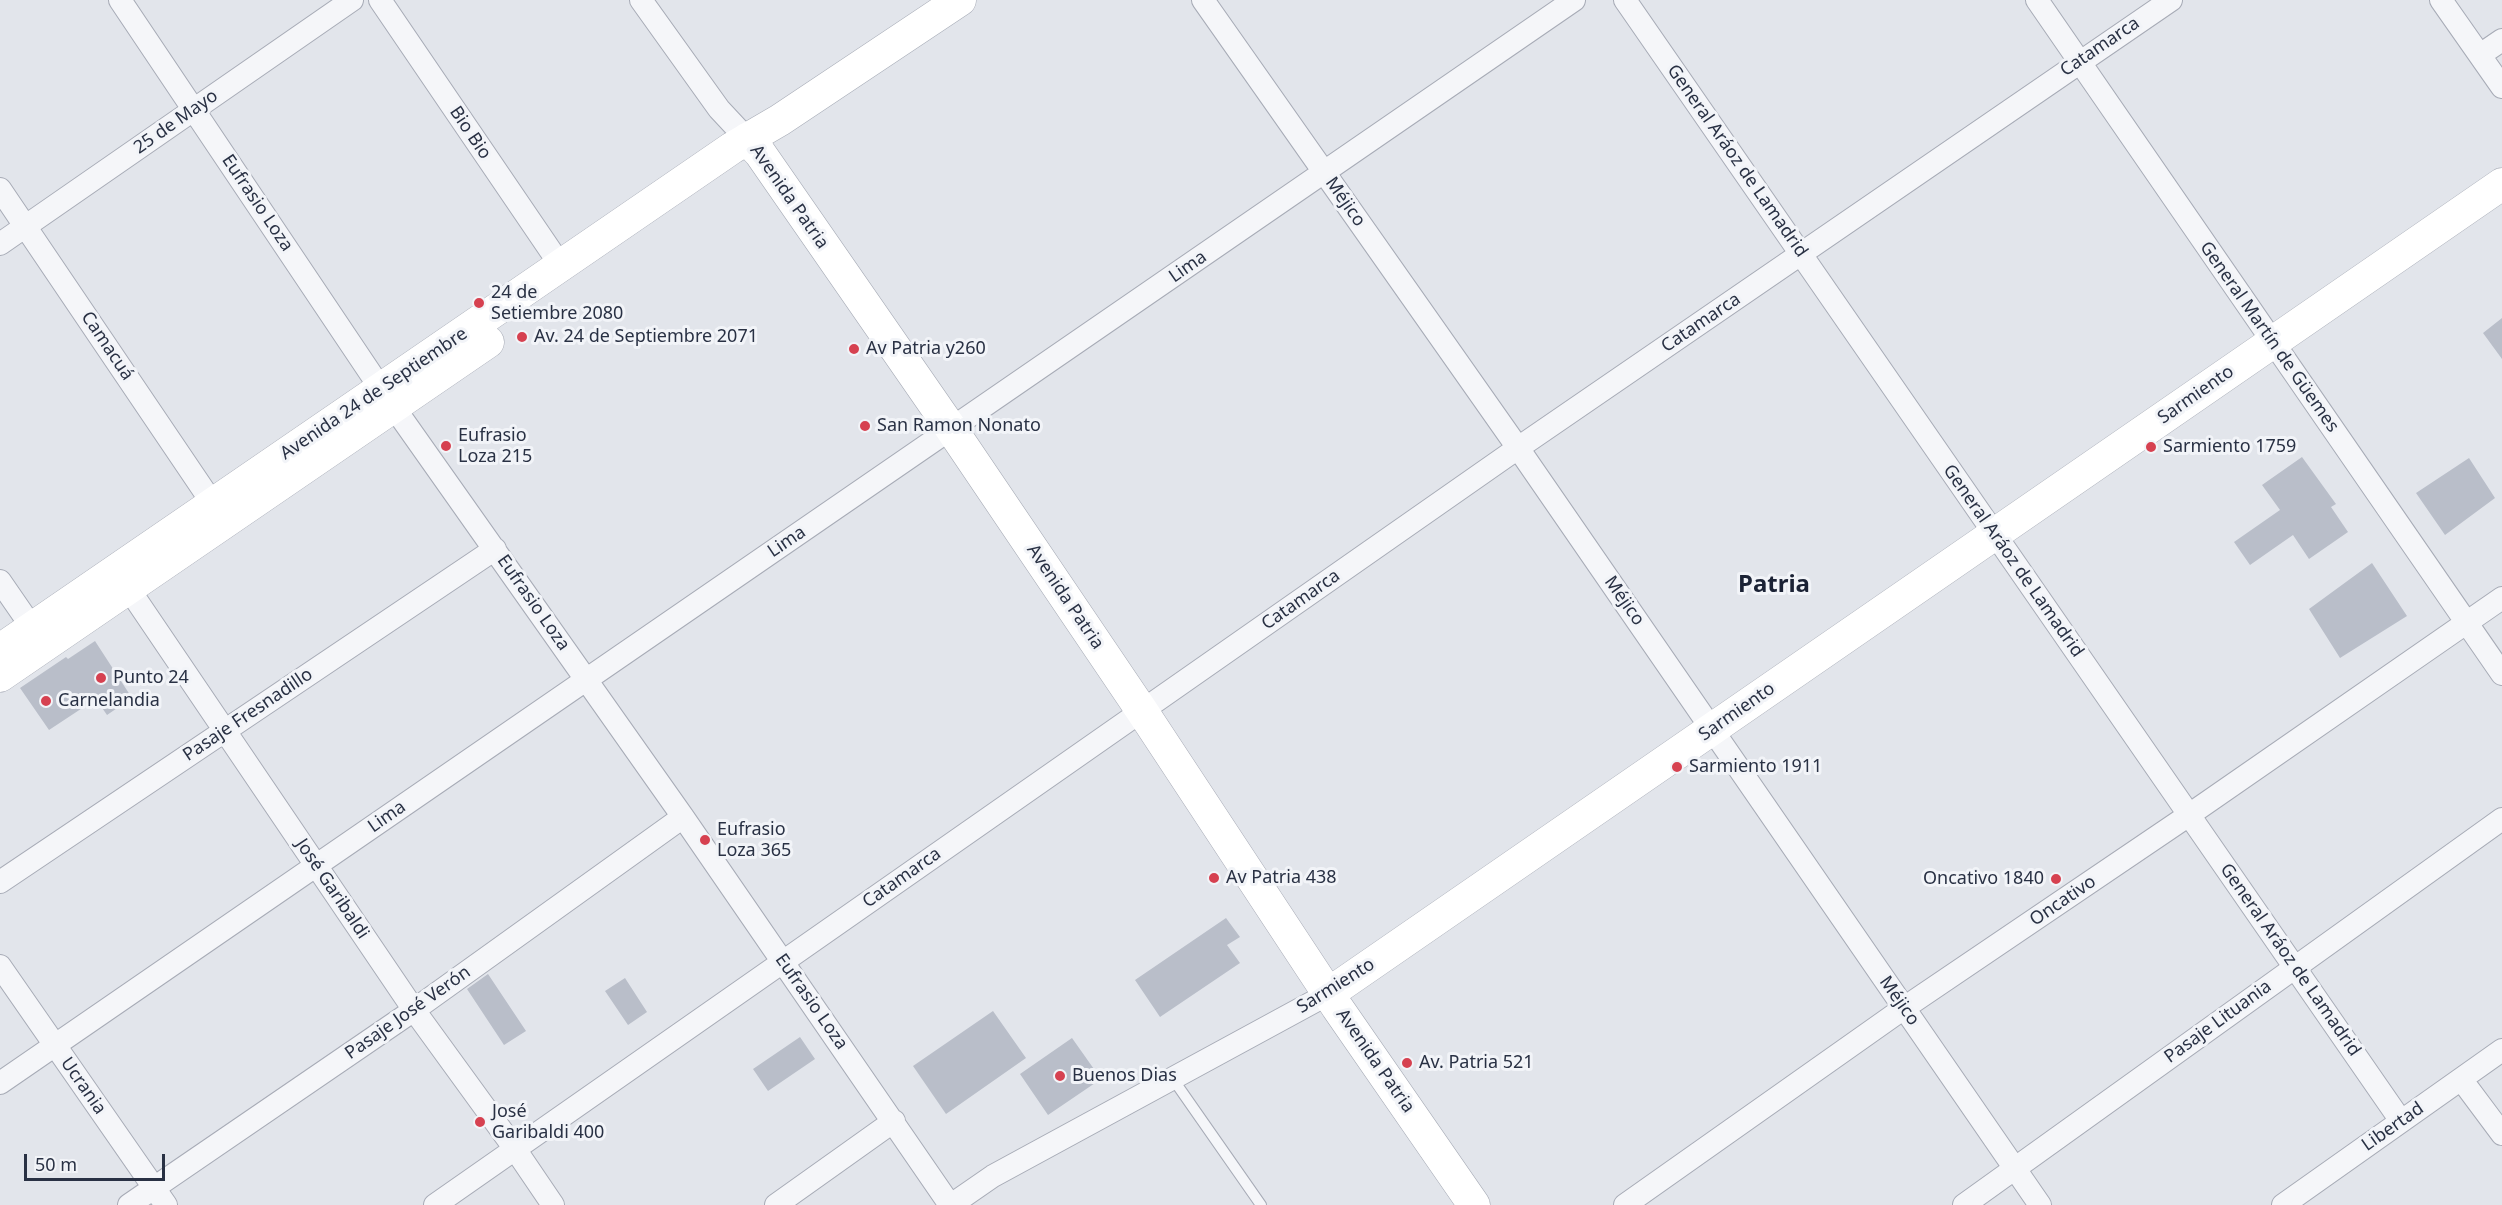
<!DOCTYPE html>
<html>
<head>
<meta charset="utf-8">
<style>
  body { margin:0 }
  #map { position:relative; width:2502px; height:1205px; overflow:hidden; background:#e2e5eb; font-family:"Noto Sans",sans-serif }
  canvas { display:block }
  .scale { position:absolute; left:24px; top:1154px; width:141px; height:27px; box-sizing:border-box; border:3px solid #293144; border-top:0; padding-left:8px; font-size:18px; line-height:21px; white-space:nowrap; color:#293144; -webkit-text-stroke:4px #f2f4f8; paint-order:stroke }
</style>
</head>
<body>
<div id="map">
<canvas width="2502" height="1205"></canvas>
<div class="scale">50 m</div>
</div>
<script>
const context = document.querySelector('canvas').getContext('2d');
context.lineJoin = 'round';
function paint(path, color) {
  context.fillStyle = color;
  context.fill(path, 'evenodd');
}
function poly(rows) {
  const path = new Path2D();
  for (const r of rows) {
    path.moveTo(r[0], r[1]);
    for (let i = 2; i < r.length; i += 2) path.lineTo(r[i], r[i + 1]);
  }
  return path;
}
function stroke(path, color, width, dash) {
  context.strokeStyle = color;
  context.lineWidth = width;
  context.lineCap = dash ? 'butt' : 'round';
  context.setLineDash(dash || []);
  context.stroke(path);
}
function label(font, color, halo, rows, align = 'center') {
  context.font = font + ' "Noto Sans",sans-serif';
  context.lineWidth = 6;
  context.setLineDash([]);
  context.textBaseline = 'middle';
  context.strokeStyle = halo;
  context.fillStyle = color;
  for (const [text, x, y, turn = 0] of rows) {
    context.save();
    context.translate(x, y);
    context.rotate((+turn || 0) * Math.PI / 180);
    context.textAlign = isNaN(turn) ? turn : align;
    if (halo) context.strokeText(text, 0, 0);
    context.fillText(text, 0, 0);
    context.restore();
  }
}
const building = poly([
  [2502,318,2502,359,2483,333],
  [2302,457,2336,504,2331,507,2348,532,2309,559,2293,535,2250,565,2234,542,2280,510,2262,485],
  [2469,458,2495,498,2445,535,2416,493],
  [2372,563,2407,616,2340,658,2309,609],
  [95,641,132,698,107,715,96,699,49,730,20,688,66,657,68,659],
  [1226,918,1240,937,1227,945,1240,963,1160,1017,1135,980],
  [488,974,526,1031,504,1045,467,989],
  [625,978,647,1012,628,1025,605,991],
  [993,1011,1026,1058,946,1114,913,1066],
  [800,1037,815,1059,768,1091,753,1069],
  [1072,1038,1101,1079,1048,1115,1020,1074]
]);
const service = poly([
  [1173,1079,1261,1205]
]);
const minor = poly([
  [120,0,381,389,683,817,950,1205],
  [380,0,561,266],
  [641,0,719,109,747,139],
  [1203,0,1518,448,2040,1205],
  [1625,0,2401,1121],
  [2037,0,2502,674],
  [2441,0,2502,87],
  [2480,55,2502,40],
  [0,189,213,504],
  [0,244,352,0],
  [120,576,414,1010,515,1149,553,1205],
  [0,581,40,639],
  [0,882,495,549],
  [0,966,166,1205],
  [2461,1079,2502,1134],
  [0,1083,1574,0],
  [129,1205,414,1010,683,817],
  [435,1205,1518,448,2171,0],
  [776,1205,894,1121],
  [951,1205,993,1176,1328,994],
  [1625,1205,1904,1008,2189,815,2502,598],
  [1964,1205,2502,819],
  [2283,1205,2502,1050]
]);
const secondary = poly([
  [747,139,760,153,952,430,1142,711,1337,1007,1474,1205],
  [0,650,732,148,780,120,960,0],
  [0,676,488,342],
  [1328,994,2502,184]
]);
const markers = [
  [479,303,6,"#d64150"],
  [522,337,6,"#d64150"],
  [854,349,6,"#d64150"],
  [865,426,6,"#d64150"],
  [446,446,6,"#d64150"],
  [2151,447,6,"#d64150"],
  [101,678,6,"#d64150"],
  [46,701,6,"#d64150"],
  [1677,767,6,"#d64150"],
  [705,840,6,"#d64150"],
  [1214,878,6,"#d64150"],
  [2056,879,6,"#d64150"],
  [1407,1063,6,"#d64150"],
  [1060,1076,6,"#d64150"],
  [480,1122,6,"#d64150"]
];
const streetNames = [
  ["Catamarca",2100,47,-34],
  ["25 de Mayo",176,122,-35],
  ["Bio Bio",470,133,56],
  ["General Aráoz de Lamadrid",1737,161,55],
  ["Avenida Patria",789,197,55],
  ["Méjico",1345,202,55],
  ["Eufrasio Loza",257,203,56],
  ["Lima",1188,267,-35],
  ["Catamarca",1701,323,-34],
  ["General Martín de Güemes",2269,337,55],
  ["Camacuá",107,346,56],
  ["Avenida 24 de Septiembre",374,394,-34],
  ["Sarmiento",2196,395,-35],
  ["Lima",787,542,-34],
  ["General Aráoz de Lamadrid",2013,561,55],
  ["Avenida Patria",1065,597,56],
  ["Catamarca",1301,600,-35],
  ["Méjico",1624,601,55],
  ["Eufrasio Loza",533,603,55],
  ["Sarmiento",1737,712,-35],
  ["Pasaje Fresnadillo",248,715,-34],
  ["Lima",387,817,-35],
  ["Catamarca",902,878,-35],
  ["José Garibaldi",332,889,56],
  ["Oncativo",2063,901,-34],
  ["General Aráoz de Lamadrid",2290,960,55],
  ["Sarmiento",1336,986,-32],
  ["Méjico",1899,1001,55],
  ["Eufrasio Loza",811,1002,55],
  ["Pasaje José Verón",408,1013,-35],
  ["Pasaje Lituania",2218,1022,-36],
  ["Avenida Patria",1375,1061,55],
  ["Ucrania",83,1086,55],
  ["Libertad",2393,1127,-35]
];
const poiNames = [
  ["24 de",491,293],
  ["Setiembre 2080",491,314],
  ["Av. 24 de Septiembre 2071",534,337],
  ["Av Patria y260",866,349],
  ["San Ramon Nonato",877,426],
  ["Eufrasio",458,436],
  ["Loza 215",458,457],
  ["Sarmiento 1759",2163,447],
  ["Punto 24",113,678],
  ["Carnelandia",58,701],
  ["Sarmiento 1911",1689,767],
  ["Eufrasio",717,830],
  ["Loza 365",717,851],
  ["Av Patria 438",1226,878],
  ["Oncativo 1840",2044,879,"right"],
  ["Av. Patria 521",1419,1063],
  ["Buenos Dias",1072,1076],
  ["José",492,1112],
  ["Garibaldi 400",492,1133]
];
const districtNames = [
  ["Patria",1774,585]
];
paint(building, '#b9bec9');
stroke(service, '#a7abb6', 12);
stroke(minor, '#a7abb6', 24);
stroke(secondary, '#a7abb6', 33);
stroke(service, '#f5f6f9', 10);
stroke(minor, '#f5f6f9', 22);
stroke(secondary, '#fff', 32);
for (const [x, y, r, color] of markers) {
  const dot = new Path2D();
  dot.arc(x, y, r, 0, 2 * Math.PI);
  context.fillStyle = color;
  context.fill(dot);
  stroke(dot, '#f2f4f8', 2);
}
label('18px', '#293144', '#f2f4f8', streetNames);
label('18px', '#293144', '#f2f4f8', poiNames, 'left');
label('bold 24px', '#1b2235', '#f2f4f8', districtNames);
</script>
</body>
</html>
